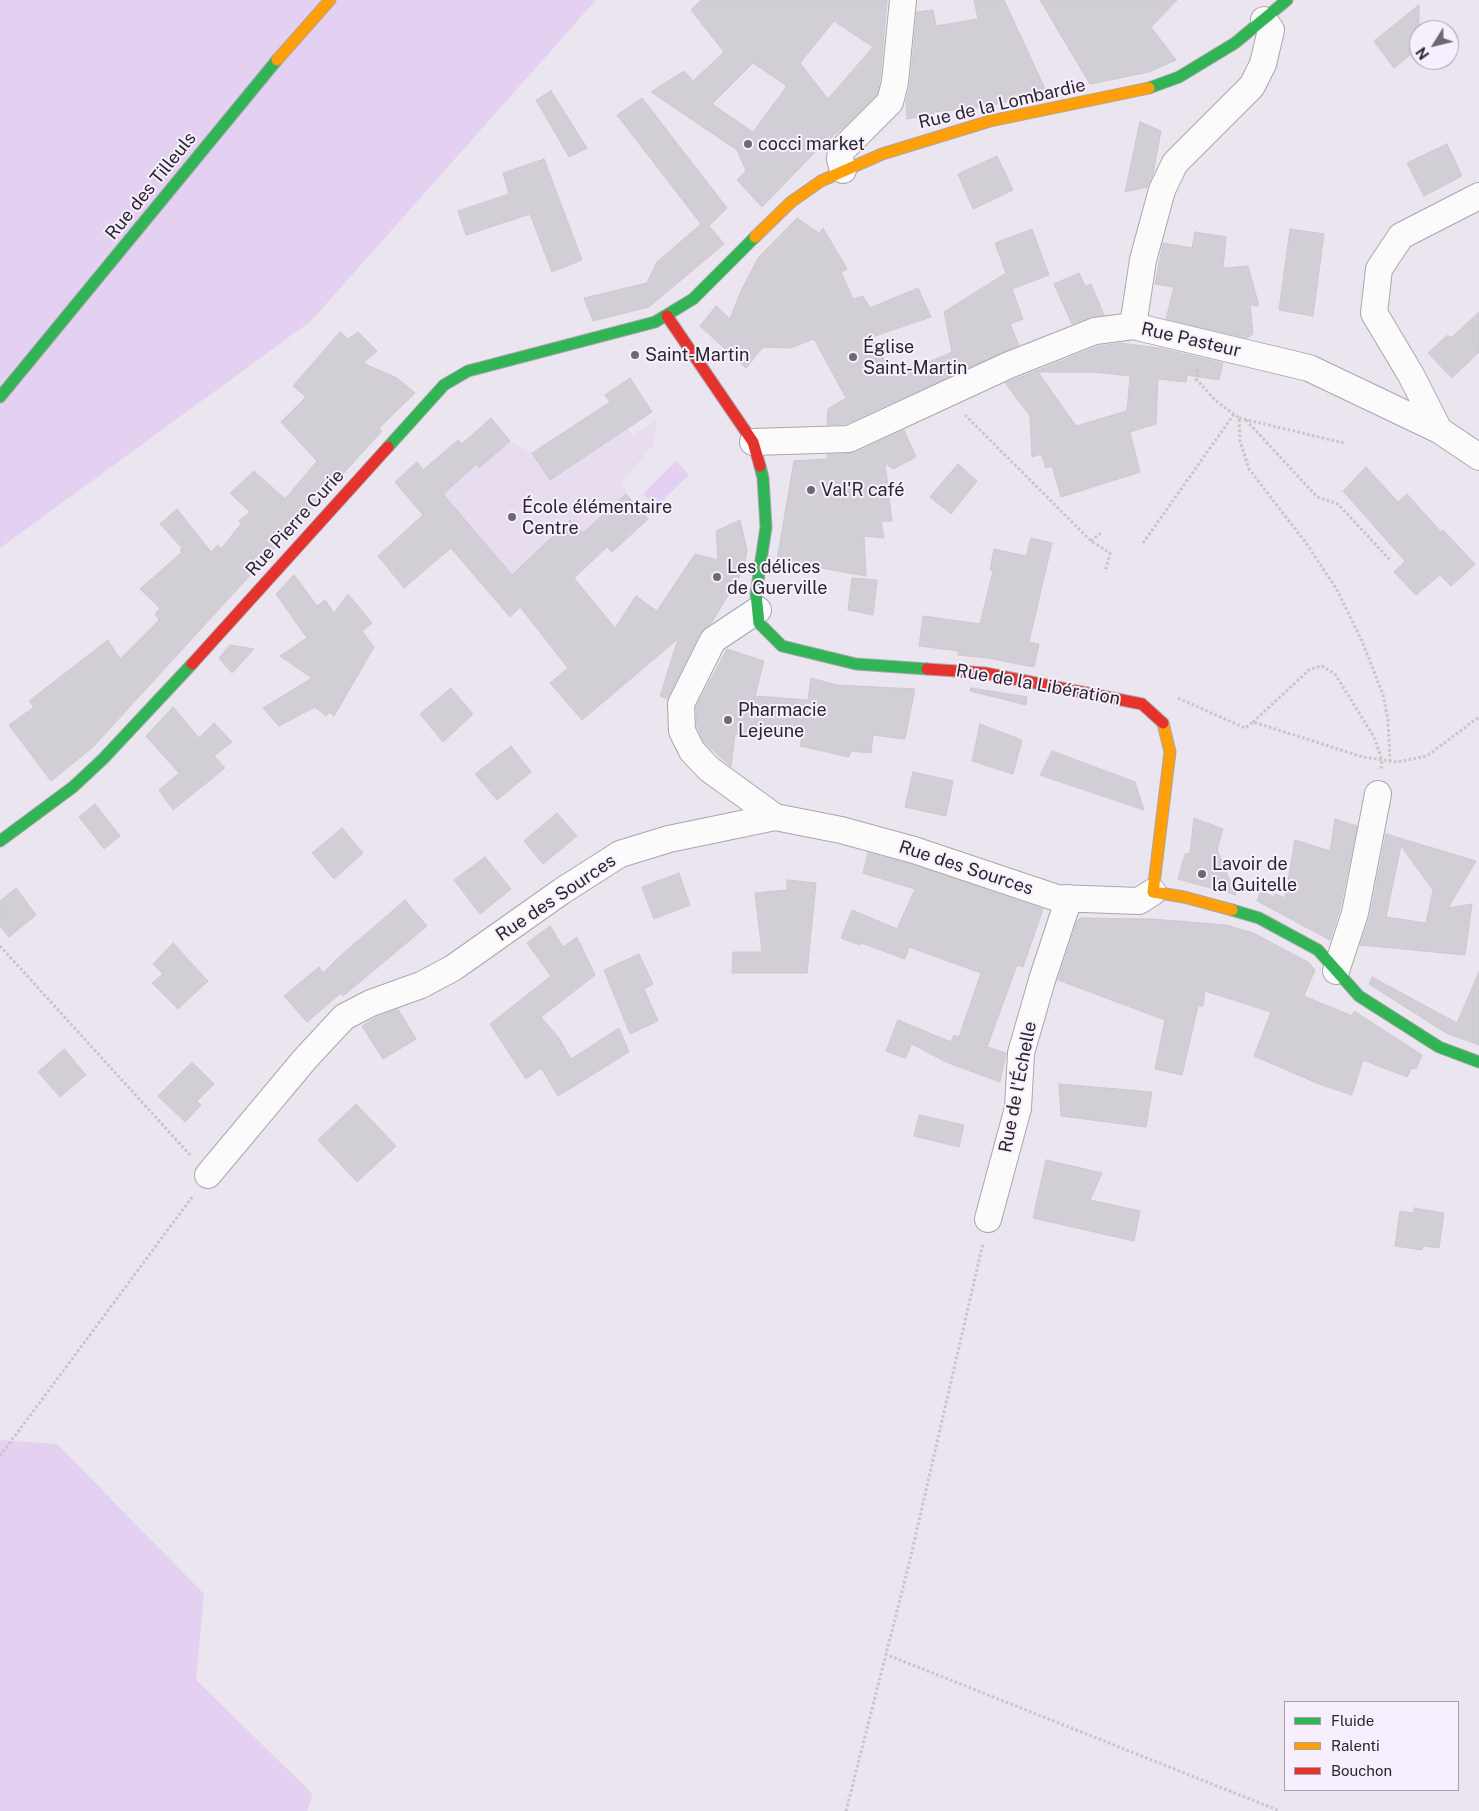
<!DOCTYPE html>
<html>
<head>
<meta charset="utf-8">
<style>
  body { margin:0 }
  #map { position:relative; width:1479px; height:1811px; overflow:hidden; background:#eae5ee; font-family:"Public Sans",sans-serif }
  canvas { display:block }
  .legend { position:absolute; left:1284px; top:1701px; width:175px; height:90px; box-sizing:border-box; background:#f7effd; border:1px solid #a59faa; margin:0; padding:6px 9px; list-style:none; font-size:15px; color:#2a262d }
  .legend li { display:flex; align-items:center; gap:10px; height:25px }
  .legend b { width:25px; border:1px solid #a59faa }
  .north { position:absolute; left:1409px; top:20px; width:50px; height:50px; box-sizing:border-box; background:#f7effd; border:1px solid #a59faa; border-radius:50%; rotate:234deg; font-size:14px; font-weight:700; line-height:20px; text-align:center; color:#2a262d }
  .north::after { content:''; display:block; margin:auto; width:18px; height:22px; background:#6d6971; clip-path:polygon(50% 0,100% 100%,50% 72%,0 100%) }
</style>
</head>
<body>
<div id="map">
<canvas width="1479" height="1811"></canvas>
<ul class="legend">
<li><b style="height:6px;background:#30b455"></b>Fluide</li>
<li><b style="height:6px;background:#ff9f0a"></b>Ralenti</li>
<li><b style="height:6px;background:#e5322d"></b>Bouchon</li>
</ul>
<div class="north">N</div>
</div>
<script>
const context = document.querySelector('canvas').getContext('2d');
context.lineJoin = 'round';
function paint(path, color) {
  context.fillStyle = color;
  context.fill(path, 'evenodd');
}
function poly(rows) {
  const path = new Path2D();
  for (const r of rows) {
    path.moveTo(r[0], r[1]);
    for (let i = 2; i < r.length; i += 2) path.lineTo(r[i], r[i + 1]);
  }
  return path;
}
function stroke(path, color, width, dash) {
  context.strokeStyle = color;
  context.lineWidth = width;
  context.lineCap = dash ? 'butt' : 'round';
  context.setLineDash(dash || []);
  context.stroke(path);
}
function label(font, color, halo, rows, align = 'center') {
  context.font = font + ' "Public Sans",sans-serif';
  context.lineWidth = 4;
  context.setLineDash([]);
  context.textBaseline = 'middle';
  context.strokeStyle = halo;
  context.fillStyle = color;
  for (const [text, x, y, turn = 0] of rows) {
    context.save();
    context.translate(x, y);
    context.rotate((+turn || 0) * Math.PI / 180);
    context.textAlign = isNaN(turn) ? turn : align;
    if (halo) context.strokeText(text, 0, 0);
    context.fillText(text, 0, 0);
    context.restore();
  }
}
const built = poly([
  [491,418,510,441,532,453,550,480,628,429,633,436,657,419,653,445,622,482,626,494,583,533,531,598,510,617,395,482,416,463,423,470,458,440,462,443]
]);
const green = poly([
  [0,0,596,0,311,321,0,548],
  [676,461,689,475,656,507,643,494],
  [0,1440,57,1444,204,1594,196,1680,313,1794,307,1811,0,1811]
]);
const building = poly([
  [701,0,887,0,880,79,877,94,844,127,820,147,762,207,737,180,746,171,737,150,651,92,684,71,693,81,724,52,691,10,701,0],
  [834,21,873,47,828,99,800,63,834,21],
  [753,63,787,86,753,132,712,104,753,63],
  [974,0,1004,0,1047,93,984,107,933,112,934,114,907,119,906,102,910,84,917,12,933,10,936,26,978,19,974,0],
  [1040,0,1177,0,1151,27,1176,60,1149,72,1090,84,1040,0],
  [1419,5,1419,48,1394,68,1374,41,1419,5],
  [551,91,587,148,569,157,536,100,551,91],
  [642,98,727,208,709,226,724,244,649,307,593,321,584,298,647,283,657,262,701,224,617,115,642,98],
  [1140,122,1161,131,1153,174,1147,187,1125,192,1140,122],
  [1447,144,1462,176,1424,196,1407,163,1447,144],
  [997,156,1013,190,973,209,958,174,997,156],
  [544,159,582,260,552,272,530,214,466,235,458,211,509,194,503,173,544,159],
  [797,218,819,233,823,228,847,269,841,272,853,299,863,296,870,308,918,288,931,317,872,337,894,377,952,352,944,312,1006,273,995,243,1032,229,1049,275,1012,289,1023,319,1010,324,1019,345,845,424,827,425,828,409,846,398,814,339,790,348,763,347,746,368,700,326,716,306,730,319,741,291,758,258,797,218],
  [1290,229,1324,234,1313,316,1279,310,1290,229],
  [1195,232,1226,237,1223,268,1248,266,1259,306,1250,305,1253,334,1247,338,1166,319,1174,287,1155,284,1163,243,1192,248,1195,232],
  [1079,273,1085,286,1091,284,1104,315,1090,317,1072,324,1054,284,1079,273],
  [1479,312,1479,352,1452,378,1428,353,1448,335,1451,338,1479,312],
  [340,332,348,339,358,332,377,351,363,363,397,378,415,393,379,428,382,431,372,442,92,748,51,781,9,725,34,707,29,701,108,640,120,659,159,620,155,614,160,608,140,589,182,552,180,550,182,548,160,524,177,509,211,552,218,545,221,549,241,524,239,521,250,512,230,493,254,471,285,499,317,461,281,422,306,397,293,386,340,332],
  [1120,343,1159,348,1223,363,1219,380,1187,375,1186,382,1158,379,1156,424,1130,432,1140,472,1061,497,1052,466,1046,468,1041,454,1032,457,1030,416,1005,383,1099,346,1120,343],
  [1038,372,1094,372,1130,376,1127,411,1076,426,1038,372],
  [630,378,652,412,550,480,532,453,610,402,605,395,630,378],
  [491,418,510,441,479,468,477,464,443,494,512,575,570,520,583,533,626,494,648,519,612,552,607,547,574,578,615,628,636,596,657,611,695,554,718,560,716,531,740,520,747,550,744,569,712,622,700,633,667,699,660,696,678,639,582,720,550,683,568,668,520,607,510,617,451,548,404,588,378,556,423,515,395,482,417,462,423,470,458,440,462,444,491,418],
  [904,430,916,457,893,469,885,463,892,521,881,521,884,538,864,536,866,576,777,560,794,461,827,459,827,455,855,453,904,430],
  [958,464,977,481,951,514,930,497,958,464],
  [1366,467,1398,502,1407,494,1441,532,1443,530,1475,564,1451,586,1440,575,1416,595,1394,572,1405,561,1343,491,1366,467],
  [1031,538,1052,543,1029,642,1039,644,1034,667,988,658,958,655,959,651,919,646,923,616,980,624,993,571,990,570,994,549,1026,556,1031,538],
  [294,575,317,606,325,600,334,613,348,594,372,623,362,631,374,647,334,716,329,712,326,716,315,707,279,726,263,708,312,678,280,656,307,638,276,594,294,575],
  [852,578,877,580,873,615,848,610,852,578],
  [230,645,254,649,232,673,219,658,230,645],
  [727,649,764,661,755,696,808,700,811,678,837,685,915,689,905,739,873,735,871,753,851,751,849,757,800,746,802,737,735,734,731,767,704,742,697,727,696,707,727,649],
  [451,688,473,714,443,742,420,714,451,688],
  [971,688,1027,697,1026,705,970,691,971,688],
  [173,707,199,738,214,723,232,742,214,756,225,768,173,810,159,790,179,773,146,736,173,707],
  [980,724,1022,740,1013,774,972,761,980,724],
  [511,746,531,772,497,800,475,774,511,746],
  [1052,751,1135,782,1144,810,1040,775,1052,751],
  [913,772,953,781,946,816,905,807,913,772],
  [95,804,120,836,104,849,79,817,95,804],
  [557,813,577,836,543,864,524,841,557,813],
  [1194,818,1223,829,1217,850,1236,895,1178,879,1185,854,1190,853,1194,818],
  [1335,819,1357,826,1340,909,1330,940,1257,901,1261,891,1274,897,1275,894,1285,898,1295,840,1330,851,1335,819],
  [342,828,363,853,334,879,312,853,342,828],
  [1386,834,1476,861,1448,908,1472,904,1465,955,1360,945,1370,916,1386,834],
  [1401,846,1433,890,1426,923,1386,917,1401,846],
  [868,853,910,864,1043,909,1023,967,1017,965,987,1047,1006,1053,1000,1082,946,1062,912,1044,905,1058,886,1051,898,1020,951,1042,954,1035,959,1037,981,973,909,947,905,959,861,943,860,945,841,938,852,910,897,929,915,889,863,873,868,853],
  [485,857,511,889,480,914,454,880,485,857],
  [679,873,690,905,654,919,642,887,679,873],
  [787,880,816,883,807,973,732,973,733,952,762,952,755,893,787,890,787,880],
  [16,888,36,915,9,937,0,926,0,901,16,888],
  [405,900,427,926,343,996,341,993,307,1022,284,996,319,967,323,973,339,957,405,900],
  [1080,918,1152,919,1226,925,1253,933,1308,962,1315,970,1304,996,1352,1016,1354,1011,1422,1055,1416,1069,1412,1068,1407,1077,1363,1060,1352,1095,1319,1084,1254,1056,1271,1012,1205,991,1203,1006,1198,1006,1182,1075,1155,1069,1165,1020,1058,980,1077,921,1080,918],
  [550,926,563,947,577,937,595,975,541,1017,559,1038,571,1059,619,1028,629,1052,558,1096,541,1068,526,1079,490,1024,551,976,527,943,550,926],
  [173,943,208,981,178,1009,152,983,163,974,153,964,173,943],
  [639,954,653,984,644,989,658,1021,630,1034,604,970,639,954],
  [1479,972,1479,1045,1446,1033,1369,984,1372,977,1457,1023,1479,972],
  [398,1009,416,1039,383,1059,362,1026,377,1017,398,1009],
  [64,1049,86,1075,60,1097,38,1072,64,1049],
  [192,1062,214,1084,197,1101,201,1105,185,1122,158,1096,192,1062],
  [1059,1084,1152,1092,1146,1127,1061,1116,1059,1084],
  [356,1104,396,1146,357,1182,318,1140,356,1104],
  [919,1115,964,1125,959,1147,914,1136,919,1115],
  [1046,1160,1102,1173,1090,1200,1140,1211,1134,1241,1033,1218,1046,1160],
  [1414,1208,1444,1213,1439,1248,1423,1246,1422,1250,1395,1246,1400,1211,1414,1213,1414,1208]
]);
const path = poly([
  [1198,369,1196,379,1216,401,1239,418,1240,441,1249,469,1306,543,1337,590,1362,641,1383,695,1388,720,1390,761],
  [965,415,1091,541,1110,553,1105,572],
  [1239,418,1344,443],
  [1246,420,1317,497,1338,504,1390,560],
  [1091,541,1102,532],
  [1143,543,1234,414],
  [1178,698,1245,728,1253,722,1363,757,1397,762,1427,756,1479,717],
  [1253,722,1310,669,1322,666,1335,674,1374,737,1382,760,1381,769],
  [0,946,191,1156],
  [0,1456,193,1196],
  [885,1654,1280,1811],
  [846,1811,909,1564,983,1243]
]);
const street = poly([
  [843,170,840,159,841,151,890,102,895,82,903,0],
  [1133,326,1143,260,1162,190,1175,163,1252,86,1263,64,1271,30,1264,20],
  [1439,430,1411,375,1374,313,1379,269,1401,236,1479,196],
  [753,442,849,439,1009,365,1095,331,1133,326,1309,368,1439,430,1479,457],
  [758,610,713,640,681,704,682,731,692,751,709,769,775,817],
  [1336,971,1355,913,1378,794],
  [208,1175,305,1059,344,1017,371,1003,421,985,453,968,562,891,620,854,669,839,775,817,841,830,914,850,1057,898,1139,901,1153,892],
  [988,1219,1018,1108,1021,1053,1042,980,1069,898]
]);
const fast = poly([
  [1149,88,1179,77,1235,43,1287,0],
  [0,397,277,60],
  [388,447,444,385,468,371,655,322,693,299,755,237],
  [760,466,763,478,766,527,756,594,759,623,782,646,856,664,927,669],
  [0,841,73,787,103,759,192,664],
  [1232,910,1259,918,1318,950,1359,996,1439,1047,1479,1062]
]);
const slow = poly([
  [277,60,330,0],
  [755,237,791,202,821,181,882,154,990,121,1149,88],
  [1163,723,1170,752,1153,892,1184,897,1232,910]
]);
const jam = poly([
  [667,316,753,442,760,466],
  [192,664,388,447],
  [927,669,985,673,1142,704,1163,723]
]);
const markers = [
  [748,144,5,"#6d6971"],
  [635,355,5,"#6d6971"],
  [853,357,5,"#6d6971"],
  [811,490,5,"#6d6971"],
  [512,517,5,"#6d6971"],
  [717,577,5,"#6d6971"],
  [728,720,5,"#6d6971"],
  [1202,874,5,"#6d6971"]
];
const streetNames = [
  ["Rue de la Lombardie",1002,104,-13],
  ["Rue des Tilleuls",151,186,-51],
  ["Rue Pasteur",1191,340,13],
  ["Rue Pierre Curie",295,523,-48],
  ["Rue de la Libération",1038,685,10],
  ["Rue des Sources",966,868,18],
  ["Rue des Sources",556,898,-34],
  ["Rue de l'Échelle",1018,1087,-79]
];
const poiNames = [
  ["cocci market",758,144],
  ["Église",863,347],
  ["Saint-Martin",863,368],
  ["Saint-Martin",645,355],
  ["Val'R café",821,490],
  ["École élémentaire",522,507],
  ["Centre",522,528],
  ["Les délices",727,567],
  ["de Guerville",727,588],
  ["Pharmacie",738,710],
  ["Lejeune",738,731],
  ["Lavoir de",1212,864],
  ["la Guitelle",1212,885]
];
paint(built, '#e7ddee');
paint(green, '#e4d1f1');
paint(building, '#d2ced5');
stroke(building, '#ccc8cf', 1);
stroke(street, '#aaa6ad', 28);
stroke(fast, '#aaa6ad', 13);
stroke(slow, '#aaa6ad', 13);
stroke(jam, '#aaa6ad', 13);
stroke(path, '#c7c5c8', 3, [2.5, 2.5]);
stroke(street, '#fcfbfc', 26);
stroke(fast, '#30b455', 11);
stroke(slow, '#ff9f0a', 11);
stroke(jam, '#e5322d', 11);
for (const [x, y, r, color] of markers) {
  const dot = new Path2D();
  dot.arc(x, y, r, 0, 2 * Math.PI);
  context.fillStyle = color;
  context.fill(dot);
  stroke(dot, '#f7effd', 2);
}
label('18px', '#2a262d', '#f7effd', streetNames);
label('18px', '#2a262d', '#f7effd', poiNames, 'left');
</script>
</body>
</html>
